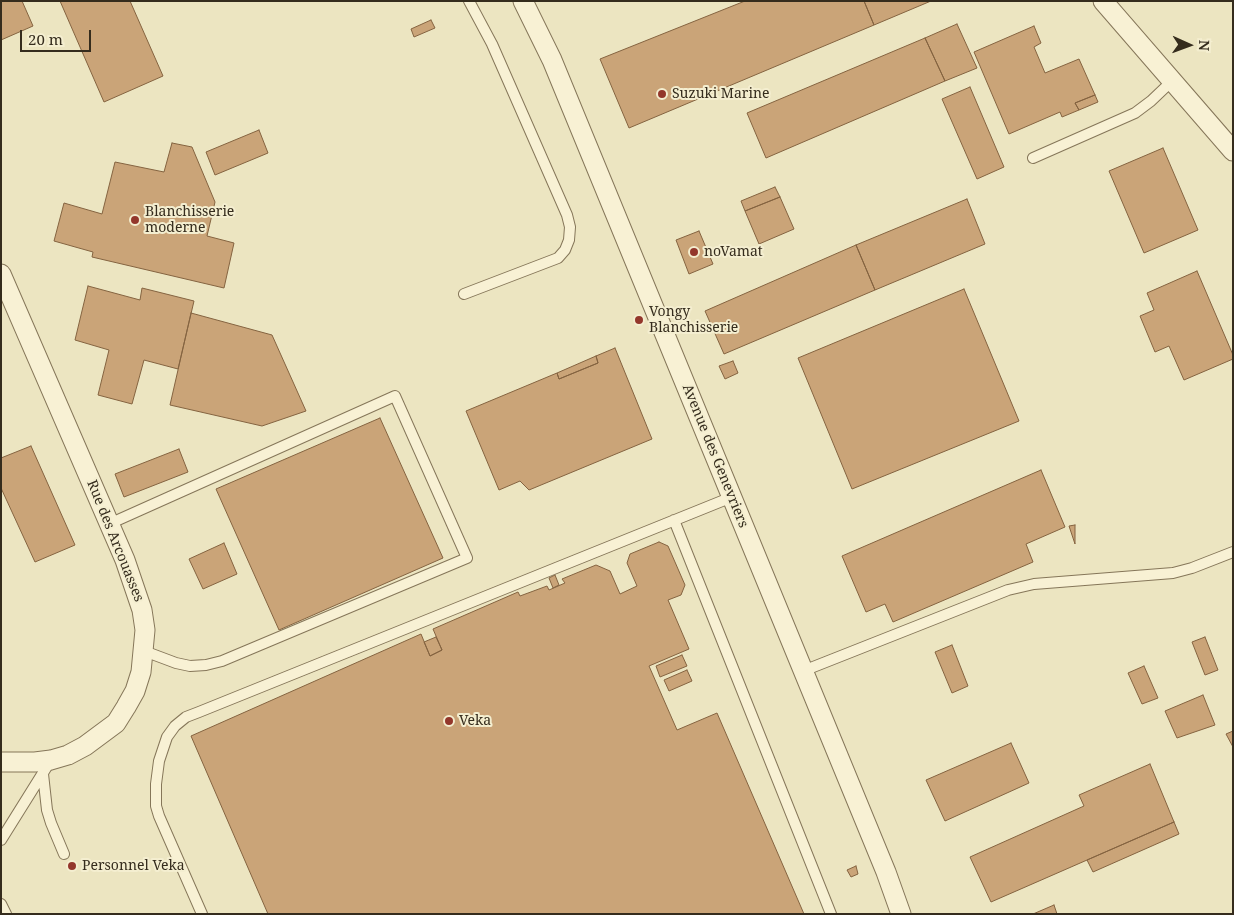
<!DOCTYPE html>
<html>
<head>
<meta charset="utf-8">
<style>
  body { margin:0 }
  #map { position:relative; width:1234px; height:915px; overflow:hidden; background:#ece5c1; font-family:"Noto Serif",serif }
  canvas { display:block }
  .frame { position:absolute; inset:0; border:2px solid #352c1d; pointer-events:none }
  .north { position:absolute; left:1164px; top:20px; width:50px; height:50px; -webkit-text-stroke:4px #f4eed0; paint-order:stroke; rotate:92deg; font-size:14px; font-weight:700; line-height:20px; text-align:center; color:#352c1d }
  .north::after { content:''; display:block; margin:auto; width:18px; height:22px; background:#352c1d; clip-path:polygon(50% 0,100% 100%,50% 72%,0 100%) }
  .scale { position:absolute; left:20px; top:30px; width:71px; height:22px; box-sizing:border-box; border:2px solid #352c1d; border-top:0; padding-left:6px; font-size:15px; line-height:18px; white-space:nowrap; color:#352c1d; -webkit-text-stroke:4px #f4eed0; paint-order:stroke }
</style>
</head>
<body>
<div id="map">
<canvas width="1234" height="915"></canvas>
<div class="frame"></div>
<div class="north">N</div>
<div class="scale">20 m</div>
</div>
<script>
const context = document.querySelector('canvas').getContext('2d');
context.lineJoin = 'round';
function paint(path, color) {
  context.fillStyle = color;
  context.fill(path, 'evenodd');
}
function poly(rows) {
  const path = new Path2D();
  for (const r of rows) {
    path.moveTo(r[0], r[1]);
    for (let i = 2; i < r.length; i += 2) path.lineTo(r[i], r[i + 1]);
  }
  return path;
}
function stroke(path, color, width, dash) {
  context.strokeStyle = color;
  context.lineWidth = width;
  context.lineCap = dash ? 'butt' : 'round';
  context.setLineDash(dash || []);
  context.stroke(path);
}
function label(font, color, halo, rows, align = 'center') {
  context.font = font + ' "Noto Serif",serif';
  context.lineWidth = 4;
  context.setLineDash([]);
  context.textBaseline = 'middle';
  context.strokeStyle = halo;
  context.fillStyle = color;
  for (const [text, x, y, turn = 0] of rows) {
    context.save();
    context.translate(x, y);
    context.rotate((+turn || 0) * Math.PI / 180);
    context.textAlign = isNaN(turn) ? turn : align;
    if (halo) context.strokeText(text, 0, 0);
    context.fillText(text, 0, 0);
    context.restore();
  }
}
const building = poly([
  [1,1,22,1,33,26,1,40,1,1],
  [60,1,130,1,163,76,104,102,60,1],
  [745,1,864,1,874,25,629,128,600,59,745,1],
  [864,1,931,1,874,25,864,1],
  [431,20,435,28,414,37,411,29,431,20],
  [957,24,977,68,945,81,925,38,957,24],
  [1034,26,1041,43,1034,47,1045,73,1079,59,1095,95,1075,103,1079,110,1062,117,1060,112,1009,134,974,52,1034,26],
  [925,38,945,81,766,158,747,113,925,38],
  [970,87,1004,167,977,179,942,99,970,87],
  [1095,95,1098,102,1079,110,1075,103,1095,95],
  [259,130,268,153,215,175,206,152,259,130],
  [172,143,192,147,215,202,207,236,234,243,224,288,92,257,93,252,54,241,64,203,102,214,115,162,164,172,172,143],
  [1163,148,1198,230,1144,253,1109,171,1163,148],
  [775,187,780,197,745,211,741,201,775,187],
  [780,197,794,229,759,244,745,211,780,197],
  [967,199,985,244,875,290,856,245,967,199],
  [699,231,713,264,689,274,676,240,699,231],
  [856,245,875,290,724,354,705,311,856,245],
  [1197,271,1233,355,1233,359,1184,380,1169,346,1155,352,1140,316,1154,310,1147,293,1197,271],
  [88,286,140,300,142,288,194,301,178,369,144,360,132,404,98,395,109,350,75,340,88,286],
  [964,289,1019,421,852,489,798,358,964,289],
  [191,313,272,335,306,411,262,426,170,405,191,313],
  [615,348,652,439,529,490,520,481,499,490,466,411,557,373,559,379,598,363,596,356,615,348],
  [596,356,598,363,559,379,557,373,596,356],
  [733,361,738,373,725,379,719,366,733,361],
  [380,418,443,558,279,630,216,489,380,418],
  [31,446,75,545,35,562,1,488,1,458,31,446],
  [179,449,188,472,124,497,115,474,179,449],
  [1041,470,1065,527,1026,544,1033,562,893,622,885,604,866,612,842,556,1041,470],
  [1075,525,1075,544,1069,526,1075,525],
  [659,542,668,546,685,585,681,595,668,600,689,649,649,666,677,730,717,713,804,914,268,914,191,736,421,634,430,656,442,650,433,629,518,592,520,596,547,586,549,590,565,583,562,579,596,565,610,571,620,594,637,586,627,563,630,554,659,542],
  [224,543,237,574,203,589,189,559,224,543],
  [555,575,559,585,553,588,549,578,555,575],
  [436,637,442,650,430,656,424,642,436,637],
  [1205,637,1218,670,1205,675,1192,642,1205,637],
  [952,645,968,686,952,693,935,652,952,645],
  [682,655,687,666,660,677,656,666,682,655],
  [1144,666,1158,698,1142,704,1128,673,1144,666],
  [687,670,692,681,669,691,664,680,687,670],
  [1203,695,1215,725,1177,738,1165,711,1203,695],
  [1233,731,1233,747,1226,734,1233,731],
  [1011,743,1029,783,945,821,926,780,1011,743],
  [1150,764,1174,822,991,902,970,857,1084,806,1079,795,1150,764],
  [1174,822,1179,834,1093,872,1087,860,1174,822],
  [856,866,858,874,851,877,847,870,856,866],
  [1054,905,1057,914,1033,914,1054,905]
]);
const service = poly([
  [1033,158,1135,113,1151,101,1172,81],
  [464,294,558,258,565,250,569,240,570,227,567,215,492,44,469,1],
  [674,520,831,914],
  [109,524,395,396,467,558,222,661,206,665,190,666,176,663,144,651],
  [803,671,1008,590,1034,584,1173,573,1192,568,1233,552],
  [43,774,47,810,51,823,64,854],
  [1,840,51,760],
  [1,904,6,914],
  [202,914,159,816,156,806,156,784,159,761,167,737,175,726,186,717,199,712,732,497]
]);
const minor = poly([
  [523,1,552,60,886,872,901,914],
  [1103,1,1233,151],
  [1,274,125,560,142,610,145,630,141,672,135,691,126,707,116,723,85,746,68,755,51,760,35,762,1,762]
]);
const markers = [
  [662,94,5,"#93372b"],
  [135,220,5,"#93372b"],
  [694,252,5,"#93372b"],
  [639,320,5,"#93372b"],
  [449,721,5,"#93372b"],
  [72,866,5,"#93372b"]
];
const poiNames = [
  ["Suzuki Marine",672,94],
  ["Blanchisserie",145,212],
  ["moderne",145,228],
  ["noVamat",704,252],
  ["Vongy",649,312],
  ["Blanchisserie",649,328],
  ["Veka",459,721],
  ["Personnel Veka",82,866]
];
const streetNames = [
  ["Avenue des Genevriers",715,456,68],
  ["Rue des Arcouasses",115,541,68]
];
paint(building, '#caa478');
stroke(building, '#846340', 1);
stroke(service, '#857659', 12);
stroke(minor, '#857659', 21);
stroke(service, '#f8f1d4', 10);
stroke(minor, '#f8f1d4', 19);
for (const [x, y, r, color] of markers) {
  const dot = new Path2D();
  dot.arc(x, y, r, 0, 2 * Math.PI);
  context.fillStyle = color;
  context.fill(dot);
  stroke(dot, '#f4eed0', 2);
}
label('14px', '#352c1d', '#f4eed0', poiNames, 'left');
label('14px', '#352c1d', '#f4eed0', streetNames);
</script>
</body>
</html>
